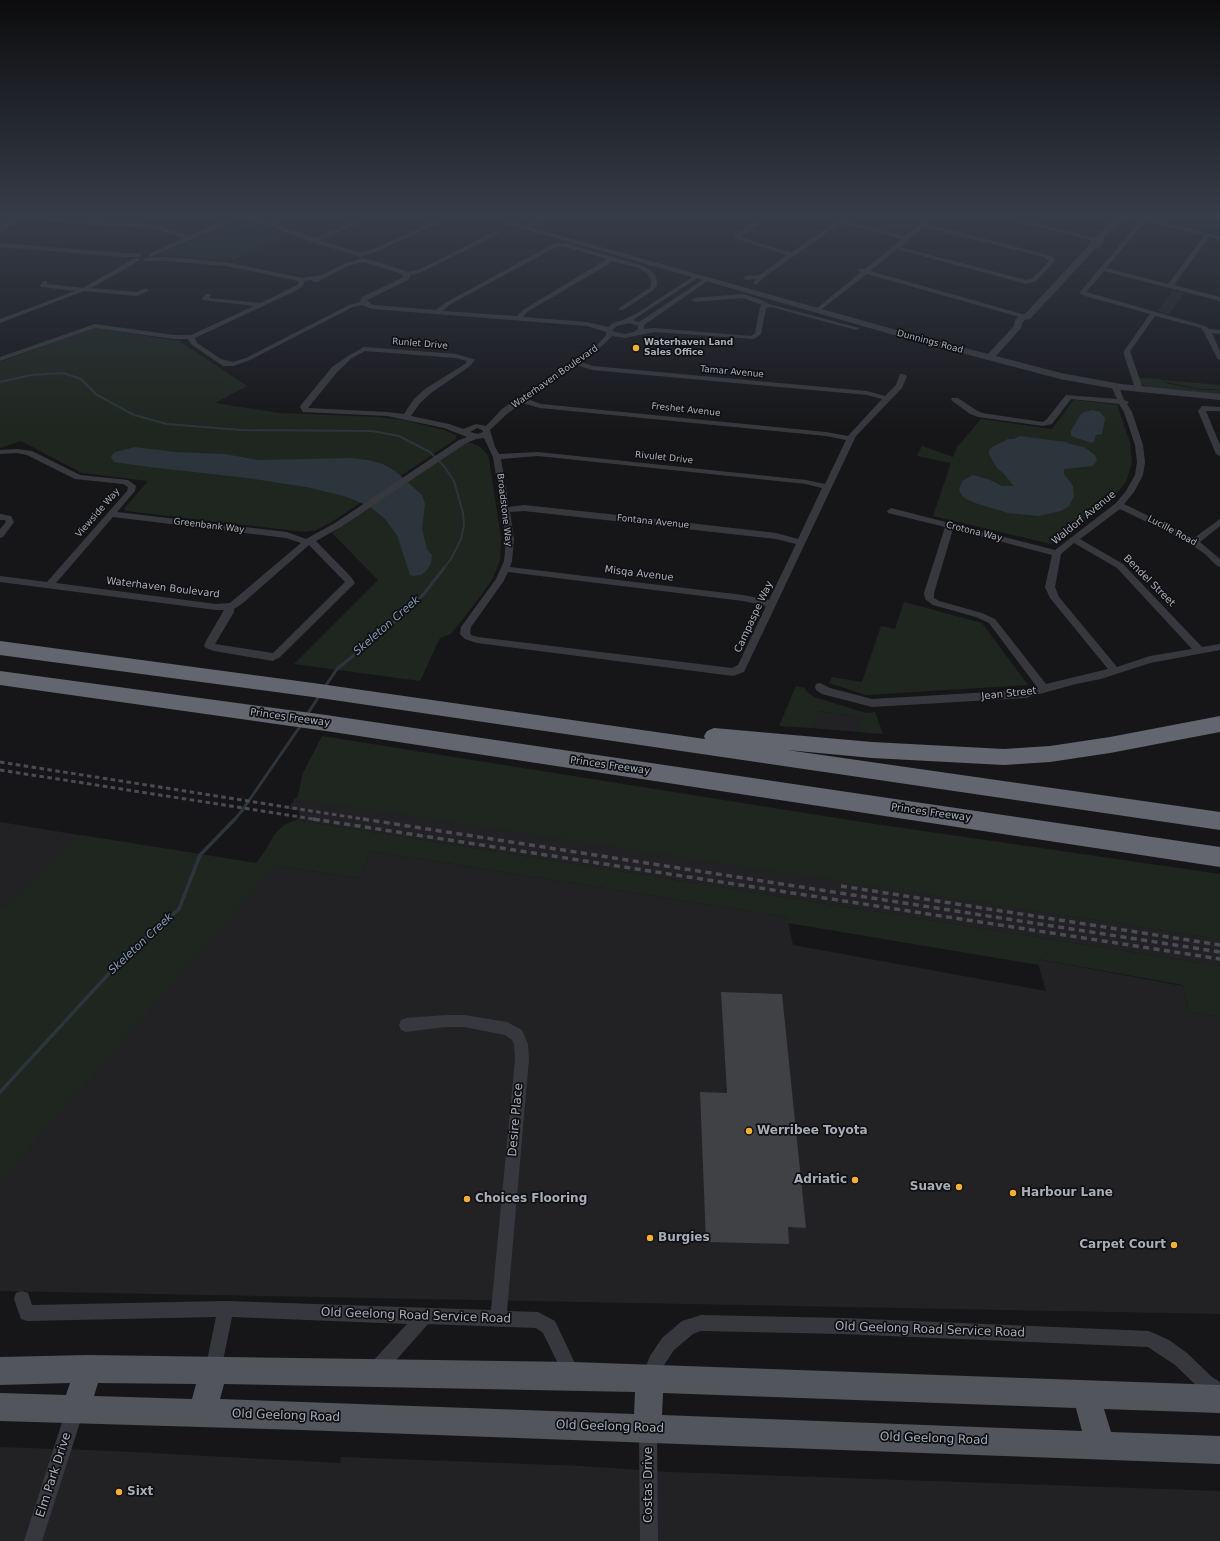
<!DOCTYPE html>
<html>
<head>
<meta charset="utf-8">
<style>
  body { margin:0 }
  canvas { display:block; background:#161618 }
</style>
</head>
<body>
<canvas width="1220" height="1541"></canvas>
<script>
const context = document.querySelector('canvas').getContext('2d');
context.lineJoin = 'round';
function paint(path, color) {
  context.fillStyle = color;
  context.fill(path, 'evenodd');
}
function poly(rows) {
  const path = new Path2D();
  for (const r of rows) {
    path.moveTo(r[0], r[1]);
    for (let i = 2; i < r.length; i += 2) path.lineTo(r[i], r[i + 1]);
  }
  return path;
}
function stroke(path, color, width, dash) {
  context.strokeStyle = color;
  context.lineWidth = width;
  context.lineCap = dash ? 'butt' : 'round';
  context.setLineDash(dash || []);
  context.stroke(path);
}
function label(font, color, halo, rows, align = 'center') {
  context.font = font + ' "DejaVu Sans",sans-serif';
  context.lineWidth = 3.5;
  context.setLineDash([]);
  context.textBaseline = 'middle';
  context.strokeStyle = halo;
  context.fillStyle = color;
  for (const [text, x, y, turn = 0] of rows) {
    context.save();
    context.translate(x, y);
    context.rotate((+turn || 0) * Math.PI / 180);
    context.textAlign = isNaN(turn) ? turn : align;
    if (halo) context.strokeText(text, 0, 0);
    context.fillText(text, 0, 0);
    context.restore();
  }
}
const built = poly([
  [818,711,864,717,858,732,812,728],
  [295,798,1220,939,1220,966,296,820,300,814,298,810,289,809],
  [0,822,200,855,359,878,371,851,787,917,793,945,1046,991,1037,959,1183,986,1189,1012,1220,1017,1220,1314,0,1291],
  [0,1447,112,1451,340,1463,341,1457,581,1466,670,1472,1220,1491,1220,1541,0,1541]
]);
const green = poly([
  [855,216,925,216,903,233,899,234,851,221,850,219],
  [1143,216,1220,216,1220,235,1142,217],
  [243,222,252,222,289,235,232,261,170,256,161,253],
  [1173,290,1184,293,1169,314,1158,311],
  [95,328,179,341,247,386,215,403,279,413,376,417,403,420,444,430,456,435,456,439,330,523,316,530,305,532,126,511,124,509,148,481,82,473,21,441,0,448,0,362],
  [1139,378,1160,379,1169,384,1201,390,1220,390,1220,395,1149,387,1141,384],
  [1162,380,1220,385,1220,389,1201,389,1171,383],
  [1074,400,1117,405,1130,442,1132,463,1126,482,1110,501,1051,544,933,516,951,463,917,456,922,446,953,457,957,447,981,419,1052,429],
  [466,443,472,443,480,447,487,454,489,459,501,538,500,560,493,578,480,597,451,634,440,638,420,681,294,664,378,580,332,533],
  [904,602,982,623,1028,685,866,695,829,683,832,677,862,682,881,626,895,629],
  [796,686,805,688,806,691,814,697,866,713,875,712,883,734,858,732,863,717,819,711,812,728,779,726],
  [322,736,868,823,1220,874,1220,939,297,799,303,773],
  [296,820,1220,966,1220,1017,1189,1012,1183,985,1038,959,1039,965,788,923,787,917,371,851,359,878,276,866,0,1182,0,911,81,835,256,863,265,851,274,835,284,825]
]);
const water = poly([
  [1093,410,1100,412,1105,418,1102,434,1096,435,1094,442,1092,443,1071,436,1071,431,1081,414,1084,412],
  [1019,436,1066,442,1070,444,1084,447,1095,455,1097,460,1093,466,1064,469,1064,474,1073,486,1074,496,1069,506,1061,511,1039,516,1008,513,975,503,966,499,961,494,959,490,962,481,973,475,990,480,1002,486,1014,486,1004,474,997,468,989,454,989,450,994,446,1008,439,1014,439],
  [135,447,175,452,225,454,258,460,351,458,368,460,383,464,395,471,422,495,425,504,422,529,427,549,432,555,431,563,427,570,421,575,413,576,410,575,397,535,385,519,372,508,359,502,344,496,306,487,247,478,149,467,114,462,112,459,111,456,115,452]
]);
const streamFar2 = poly([
  [0,382,31,375,63,373,81,379,97,395,134,415,167,424,241,430,372,431,399,436,430,452,444,466,454,481,463,513,464,526,461,539,451,559,443,569]
]);
const streamFar1 = poly([
  [324,688,337,669,392,624,423,595,444,568],
  [307,715,319,696],
  [234,820,241,812,301,725]
]);
const stream = poly([
  [0,1092,126,955,179,909,200,855,235,819]
]);
const building = poly([
  [721,992,782,994,806,1228,788,1227,789,1244,706,1242,700,1092,727,1093]
]);
const minor = poly([
  [2,216,25,216,158,225,188,236,228,220,244,216,259,218,270,222,286,216,293,216,275,224,315,238,366,216,373,216,320,240,360,253,374,249,446,216,453,216,378,251,361,257,312,242,258,222,244,220,232,222,151,257,149,256,149,254,183,238,157,229,20,219,0,232,0,227,13,218,2,216],
  [543,216,550,216,528,229,523,228,543,216],
  [645,216,655,216,668,218,685,216,674,222,645,216],
  [764,216,770,216,740,237,791,253,844,216,850,216,844,221,905,236,931,216,937,216,927,224,1048,255,1053,257,1055,261,1036,281,1026,284,897,249,870,271,1029,316,1029,318,1027,319,867,274,818,312,816,311,816,309,861,272,859,271,859,269,865,269,902,239,841,223,764,277,756,285,753,283,756,279,746,280,743,278,746,276,760,275,787,255,734,238,736,234,764,216],
  [924,227,1044,257,1049,261,1032,279,1026,280,900,247,924,227],
  [996,216,1005,216,1098,239,1095,241,996,216],
  [1117,216,1137,216,1220,236,1220,240,1209,237,1174,285,1220,297,1220,301,1104,271,1086,292,1205,326,1209,329,1220,330,1220,334,1212,333,1220,351,1220,360,1217,358,1204,332,1201,328,1155,316,1130,351,1143,389,1139,391,1136,391,1124,355,1124,351,1150,314,1085,296,1079,293,1141,220,1119,219,1117,218,1117,216],
  [1146,221,1204,236,1168,284,1106,268,1146,221],
  [496,231,499,233,498,234,422,272,411,275,408,280,367,300,373,305,436,310,445,303,553,244,566,243,643,266,653,272,657,280,657,286,652,291,623,310,619,310,619,308,648,289,651,286,651,280,647,273,639,268,611,261,609,264,527,312,523,317,587,322,608,327,613,323,623,320,639,312,697,274,700,276,699,277,633,320,639,322,707,277,709,278,709,280,644,325,644,329,654,328,751,336,755,333,760,307,762,305,743,298,694,302,691,300,694,298,743,294,759,299,769,304,859,328,856,330,771,307,766,308,761,334,754,339,654,332,625,338,612,336,602,346,581,362,593,366,867,391,885,396,896,385,900,374,903,374,907,376,902,388,856,436,744,672,733,676,477,643,465,639,460,634,461,627,496,579,504,561,505,551,506,539,493,457,484,438,476,439,465,444,341,527,316,541,351,577,355,583,279,658,276,659,273,661,214,651,206,648,204,646,206,641,224,610,216,610,0,582,0,576,47,582,127,491,128,487,123,484,75,479,27,455,17,453,0,454,0,450,17,449,32,451,80,475,128,480,136,486,135,491,117,512,287,532,306,539,335,523,459,440,467,437,444,428,387,416,303,412,300,407,301,405,332,367,348,356,364,347,456,354,473,359,475,360,470,366,431,393,420,403,411,416,449,424,463,429,476,424,486,426,502,409,598,344,606,335,606,332,587,326,372,309,362,305,353,307,250,360,233,366,223,366,192,345,188,339,174,339,95,328,0,361,0,357,95,324,174,335,191,335,254,306,203,300,202,299,206,294,210,294,211,295,209,298,261,303,297,285,299,281,226,266,166,261,146,261,143,259,144,258,166,257,226,262,302,278,321,275,344,264,362,258,378,262,408,272,418,270,496,231],
  [556,247,566,247,607,259,523,310,517,316,443,311,449,305,556,247],
  [363,262,402,274,402,276,404,277,362,297,360,302,349,305,246,358,233,362,221,359,197,343,195,338,295,291,302,287,305,281,312,280,313,282,317,282,348,266,363,262],
  [629,323,638,326,638,329,634,332,625,334,615,332,612,330,617,326,629,323],
  [365,351,456,358,467,361,465,364,425,389,414,399,404,414,387,412,308,408,338,371,352,358,365,351],
  [576,365,592,370,867,395,882,399,848,436,826,432,541,404,527,399,576,365],
  [522,403,540,408,826,436,846,440,825,484,806,480,538,452,499,454,495,447,490,430,508,413,522,403],
  [477,428,482,430,483,432,478,434,470,432,477,428],
  [538,456,806,484,822,488,798,539,776,533,655,519,524,505,509,507,501,459,538,456],
  [524,511,776,539,796,544,769,600,743,595,510,567,512,561,514,539,510,512,524,511],
  [113,517,286,538,301,543,230,603,216,604,56,583,113,517],
  [309,545,345,582,273,653,215,644,234,612,234,609,243,603,309,545],
  [508,572,743,601,766,606,738,665,732,668,478,637,471,635,470,633,471,627,503,582,508,572],
  [0,243,122,253,139,253,142,255,139,257,122,257,0,247,0,243],
  [135,258,140,259,131,266,91,288,136,292,146,288,149,290,148,291,137,296,84,291,0,323,0,319,75,291,41,287,40,286,43,281,47,281,47,284,83,288,135,258],
  [1112,384,1118,384,1124,400,1129,402,1127,404,1132,412,1143,445,1145,462,1143,475,1134,492,1124,504,1194,538,1220,519,1220,526,1200,542,1220,559,1220,567,1217,566,1205,554,1186,541,1120,509,1080,539,1123,564,1202,647,1220,644,1220,650,1150,663,1101,679,1076,684,1025,698,872,707,822,694,816,690,815,687,816,684,820,683,830,688,872,699,1025,690,1037,687,989,623,976,617,933,605,925,599,924,593,945,527,888,513,887,511,891,508,1055,550,1116,503,1126,491,1135,475,1137,462,1135,445,1124,412,1119,404,1071,399,1052,424,1043,426,978,417,970,414,951,400,952,398,958,398,976,410,982,413,1043,422,1046,420,1066,395,1117,399,1111,386,1112,384],
  [953,529,1052,555,1045,587,1050,598,1108,669,1046,684,995,619,982,613,939,601,934,598,934,593,953,529],
  [1074,543,1117,568,1192,649,1150,656,1117,667,1059,597,1055,587,1061,554,1074,543],
  [1202,406,1220,407,1220,411,1206,411,1220,445,1220,456,1216,454,1198,411,1202,406],
  [0,514,11,516,14,522,3,537,0,538,0,529,6,522,5,520,0,520,0,514],
  [445,1015,464,1015,507,1022,522,1030,528,1044,529,1059,507,1311,538,1312,555,1321,581,1376,579,1382,573,1384,567,1382,543,1333,536,1328,428,1324,383,1375,377,1377,371,1375,369,1369,371,1363,407,1324,232,1317,221,1370,219,1376,213,1378,207,1376,205,1370,216,1317,27,1321,21,1319,14,1299,16,1293,22,1291,28,1293,32,1305,226,1301,491,1310,515,1059,514,1044,512,1040,505,1035,464,1027,445,1027,406,1032,401,1030,399,1025,401,1020,406,1018,445,1015],
  [701,1315,843,1318,1149,1331,1169,1340,1187,1353,1212,1377,1220,1382,1220,1401,1200,1389,1175,1365,1148,1347,843,1334,701,1331,693,1334,674,1350,662,1368,655,1385,649,1387,643,1385,641,1379,650,1356,662,1338,682,1321,701,1315],
  [75,1401,81,1404,84,1410,42,1541,24,1541,66,1410,69,1404,75,1401],
  [648,1420,654,1423,657,1429,658,1541,640,1541,639,1429,642,1423,648,1420]
]);
const tertiary = poly([
  [479,216,490,216,907,333,988,354,1014,326,1015,320,1020,315,1025,314,1089,245,1094,244,1090,244,1090,240,1097,236,1110,222,1114,221,1113,219,1117,217,1124,220,1120,225,1116,226,1104,238,1104,243,1099,248,1095,249,1030,319,1025,320,1022,323,1021,328,996,356,1061,373,1121,384,1220,394,1220,400,1121,390,1060,379,901,337,479,216]
]);
const primary = poly([
  [88,1355,573,1362,1220,1385,1220,1413,1104,1409,1111,1432,1220,1436,1220,1464,302,1430,0,1421,0,1393,66,1395,70,1383,0,1385,0,1357,88,1355],
  [98,1383,196,1384,192,1399,94,1396,98,1383],
  [224,1384,635,1392,634,1414,220,1399,224,1384],
  [663,1393,1076,1408,1082,1431,662,1415,663,1393]
]);
const motorway = poly([
  [0,641,313,683,705,739,704,736,707,731,714,728,872,742,1004,749,1050,746,1110,737,1220,716,1220,732,1110,753,1050,762,1004,765,872,758,787,750,1220,812,1220,830,313,697,0,655,0,641],
  [0,671,326,715,1220,847,1220,867,326,731,0,685,0,671]
]);
const railFar1 = poly([
  [0,762,369,820],
  [0,770,320,820]
]);
const rail = poly([
  [313,819,1220,959],
  [363,819,1220,952],
  [841,886,1220,945]
]);
const markers = [
  [636,348,4,"#f2b134"],
  [749,1131,4,"#f2b134"],
  [855,1180,4,"#f2b134"],
  [959,1187,4,"#f2b134"],
  [1013,1193,4,"#f2b134"],
  [467,1199,4,"#f2b134"],
  [650,1238,4,"#f2b134"],
  [1174,1245,4,"#f2b134"],
  [119,1492,4,"#f2b134"]
];
const farStreetnames = [
  ["Dunnings Road",930,342,15],
  ["Runlet Drive",420,344,5],
  ["Tamar Avenue",732,372,5],
  ["Waterhaven Boulevard",555,377,-35],
  ["Freshet Avenue",686,410,6],
  ["Rivulet Drive",664,458,6],
  ["Broadstone Way",504,510,83],
  ["Viewside Way",98,513,-49],
  ["Fontana Avenue",653,522,6],
  ["Greenbank Way",209,526,7],
  ["Lucille Road",1172,531,28],
  ["Crotona Way",974,532,14]
];
const farPoinames = [
  ["Waterhaven Land",644,343],
  ["Sales Office",644,353]
];
const streetNames = [
  ["Waldorf Avenue",1084,518,-39],
  ["Misqa Avenue",639,574,7],
  ["Bendel Street",1149,581,45],
  ["Waterhaven Boulevard",163,588,7],
  ["Campaspe Way",754,617,-65],
  ["Jean Street",1009,694,-6],
  ["Princes Freeway",290,718,8],
  ["Princes Freeway",610,766,8],
  ["Princes Freeway",931,813,8]
];
const waterNames = [
  ["Skeleton Creek",387,626,-41],
  ["Skeleton Creek",141,944,-43]
];
const nearStreetnames = [
  ["Desire Place",516,1120,-85],
  ["Old Geelong Road Service Road",416,1316,2],
  ["Old Geelong Road Service Road",930,1330,2],
  ["Old Geelong Road",286,1416,2],
  ["Old Geelong Road",610,1427,2],
  ["Old Geelong Road",934,1439,2],
  ["Elm Park Drive",54,1475,-72],
  ["Costas Drive",649,1485,-90]
];
const nearPoinames = [
  ["Werribee Toyota",757,1131],
  ["Adriatic",847,1180,"right"],
  ["Suave",951,1187,"right"],
  ["Harbour Lane",1021,1193],
  ["Choices Flooring",475,1199],
  ["Burgies",658,1238],
  ["Carpet Court",1166,1245,"right"],
  ["Sixt",127,1492]
];
paint(built, '#222225');
paint(green, '#1e261f');
paint(water, '#2c353c');
stroke(streamFar2, '#2c353c', 2);
stroke(streamFar1, '#2c353c', 3);
stroke(stream, '#2c353c', 3.5);
paint(building, '#404145');
paint(minor, '#37383d');
paint(tertiary, '#37383d');
paint(primary, '#53555c');
paint(motorway, '#63666e');
stroke(railFar1, '#4a4c52', 3, [4.5, 3.5]);
stroke(rail, '#4a4c52', 3.5, [6, 4.5]);
const sky = context.createLinearGradient(0, 0, 0, 431);
sky.addColorStop(0, '#0c0c0d');
sky.addColorStop(0.5, '#363c48');
sky.addColorStop(1, '#363c4800');
context.fillStyle = sky;
context.fillRect(0, 0, 1220, 431);
for (const [x, y, r, color] of markers) {
  const dot = new Path2D();
  dot.arc(x, y, r, 0, 2 * Math.PI);
  context.fillStyle = color;
  context.fill(dot);
  stroke(dot, '#111113', 1.5);
}
label('9px', '#a8adb8', '#111113', farStreetnames);
label('bold 9px', '#a8adb8', '#111113', farPoinames, 'left');
label('10px', '#a8adb8', '#111113', streetNames);
label('italic 11px', '#7f9bb3', '#111113', waterNames);
label('12px', '#a8adb8', '#111113', nearStreetnames);
label('bold 12px', '#a8adb8', '#111113', nearPoinames, 'left');
</script>
</body>
</html>
